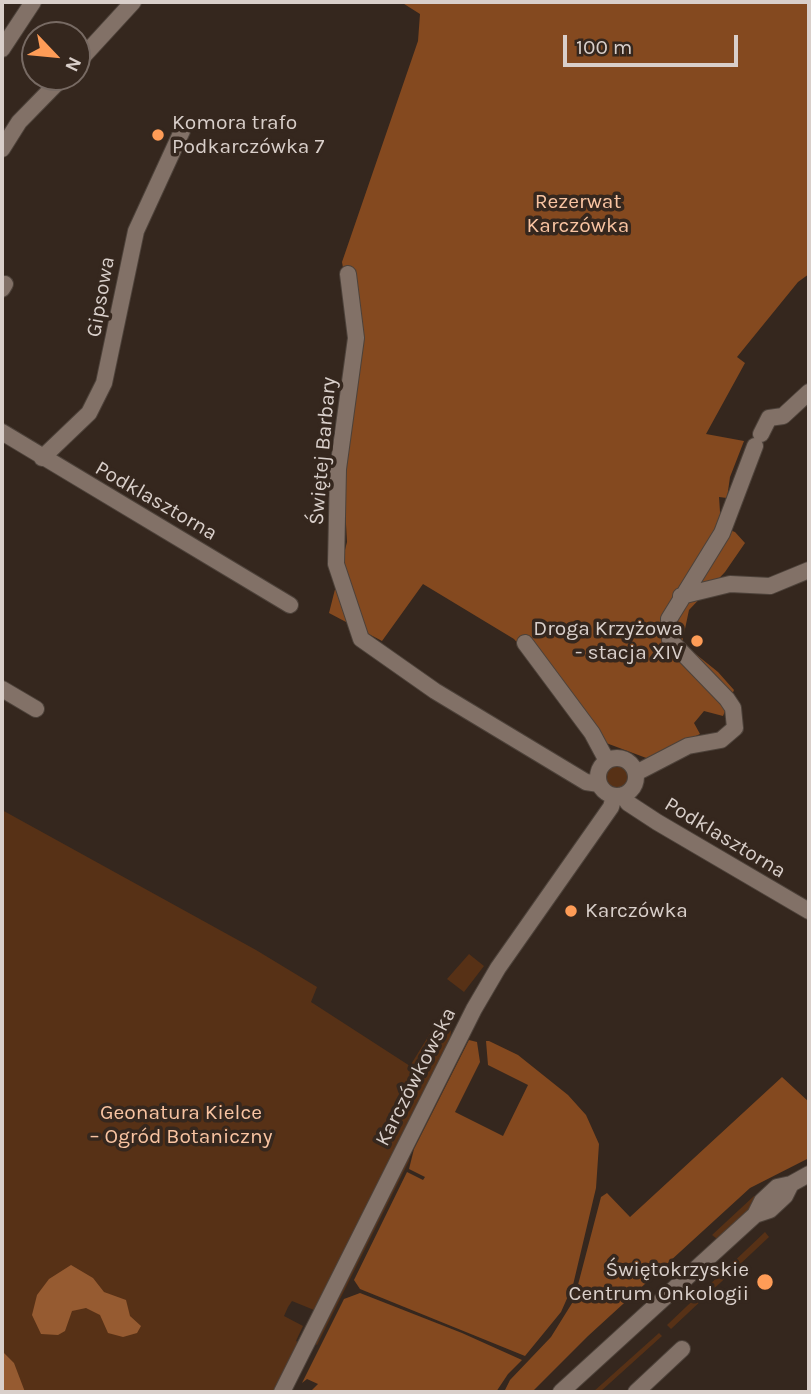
<!DOCTYPE html>
<html>
<head>
<meta charset="utf-8">
<style>
  body { margin:0 }
  #map { position:relative; width:811px; height:1394px; overflow:hidden; background:#35271e; font-family:Karla,sans-serif }
  canvas { display:block }
  .frame { position:absolute; inset:0; border:4px solid #d9cfca; pointer-events:none }
  .north { position:absolute; left:21px; top:21px; width:70px; height:70px; box-sizing:border-box; background:#35271e; border:2px solid #776a63; border-radius:50%; rotate:116deg; font-size:19px; font-weight:700; line-height:28px; text-align:center; color:#d9cfca }
  .north::after { content:''; display:block; margin:auto; width:24px; height:32px; background:#fe9c57; clip-path:polygon(50% 0,100% 100%,50% 72%,0 100%) }
  .scale { position:absolute; left:563px; top:35px; width:175px; height:32px; box-sizing:border-box; border:4px solid #d9cfca; border-top:0; padding-left:9px; font-size:21px; line-height:24px; white-space:nowrap; color:#d9cfca; -webkit-text-stroke:5px #35271e; paint-order:stroke }
</style>
</head>
<body>
<div id="map">
<canvas width="811" height="1394"></canvas>
<div class="frame"></div>
<div class="north">N</div>
<div class="scale">100 m</div>
</div>
<script>
const context = document.querySelector('canvas').getContext('2d');
context.lineJoin = 'round';
function paint(path, color) {
  context.fillStyle = color;
  context.fill(path, 'evenodd');
}
function poly(rows) {
  const path = new Path2D();
  for (const r of rows) {
    if (r.length === 3) {
      path.moveTo(r[0] + r[2], r[1]);
      path.arc(r[0], r[1], r[2], 0, 2 * Math.PI);
      continue;
    }
    path.moveTo(r[0], r[1]);
    for (let i = 2; i < r.length; i += 2) path.lineTo(r[i], r[i + 1]);
  }
  return path;
}
function stroke(path, color, width, dash) {
  context.strokeStyle = color;
  context.lineWidth = width;
  context.lineCap = dash ? 'butt' : 'round';
  context.setLineDash(dash || []);
  context.stroke(path);
}
function label(font, color, halo, rows, align = 'center') {
  context.font = font + ' Karla,sans-serif';
  context.lineWidth = 7;
  context.setLineDash([]);
  context.textBaseline = 'middle';
  context.strokeStyle = halo;
  context.fillStyle = color;
  for (const [text, x, y, turn = 0] of rows) {
    context.save();
    context.translate(x, y);
    context.rotate((+turn || 0) * Math.PI / 180);
    context.textAlign = isNaN(turn) ? turn : align;
    if (halo) context.strokeText(text, 0, 0);
    context.fillText(text, 0, 0);
    context.restore();
  }
}
const green = poly([
  [617,776,13],
  [2,810,256,950,317,987,311,1002,410,1066,434,1027,442,1025,451,1031,450,1041,314,1310,292,1301,288,1307,284,1316,303,1326,296,1341,300,1343,275,1392,2,1392],
  [469,954,484,966,464,992,447,979],
  [412,1146,409,1161,317,1345,313,1343],
  [754,1196,761,1197,740,1220,717,1239,712,1235],
  [765,1232,769,1237,671,1329,667,1325],
  [659,1333,662,1336,600,1392,593,1392]
]);
const forest = poly([
  [401,2,809,2,809,274,798,282,737,357,745,363,706,434,744,441,730,477,727,498,719,497,721,527,735,532,745,543,725,572,689,610,682,643,718,672,734,690,723,716,704,711,694,723,700,734,649,759,590,737,556,687,514,639,423,584,382,641,329,613,347,542,343,471,356,344,342,262,418,41,420,14],
  [469,1040,477,1042,480,1062,455,1112,503,1136,528,1085,488,1065,486,1041,489,1041,518,1055,568,1095,586,1115,599,1144,596,1188,573,1285,561,1312,525,1356,360,1289,354,1280,407,1172,423,1180,425,1177,409,1169,414,1149],
  [782,1077,809,1102,809,1158,750,1188,588,1336,532,1392,504,1392,510,1380,551,1337,574,1300,601,1197,607,1193,630,1217],
  [360,1293,462,1333,522,1360,508,1374,496,1392,310,1392,318,1384,307,1379,302,1383,344,1299]
]);
const water = poly([
  [71,1265,93,1278,104,1292,126,1300,130,1316,141,1326,137,1333,123,1337,108,1333,100,1315,86,1308,72,1311,65,1331,58,1335,41,1334,32,1315,37,1295,49,1279],
  [2,1351,14,1363,25,1392,2,1392]
]);
const minor = poly([
  [2,49,33,2],
  [77,63,133,2],
  [2,149,19,122,63,77],
  [348,274,356,338,338,469,336,564,361,639,435,691,586,782,599,784],
  [2,289,5,284],
  [2,432,290,605],
  [761,434,769,418,783,416,809,392],
  [42,458,89,413,104,383,136,231,182,131],
  [681,596,730,584,770,586,809,570],
  [525,643,592,733,607,761],
  [2,689,36,709],
  [617,777,19],
  [636,773,688,746,721,740,735,728,733,708,727,699,670,640,669,619,722,533,755,446],
  [623,795,628,803,657,822,809,911],
  [755,1215,770,1210,785,1196,791,1184],
  [282,1392,474,1009,498,968,611,807,614,796],
  [561,1392,755,1215,762,1201,777,1187,791,1184,809,1174],
  [636,1392,682,1349]
]);
const markers = [
  [158,135,7,"#fe9c57"],
  [697,641,7,"#fe9c57"],
  [571,911,7,"#fe9c57"],
  [765,1282,9,"#fe9c57"]
];
const poiNames = [
  ["Komora trafo",172,123],
  ["Podkarczówka 7",172,147],
  ["Droga Krzyżowa",683,629,"right"],
  ["- stacja XIV",683,653,"right"],
  ["Karczówka",585,911],
  ["Świętokrzyskie",749,1270,"right"],
  ["Centrum Onkologii",749,1294,"right"]
];
const parkNames = [
  ["Rezerwat",578,202],
  ["Karczówka",578,226],
  ["Geonatura Kielce",181,1113],
  ["– Ogród Botaniczny",181,1137]
];
const streetNames = [
  ["Gipsowa",101,297,-80],
  ["Świętej Barbary",323,451,-85],
  ["Podklasztorna",156,501,30],
  ["Podklasztorna",725,838,31],
  ["Karczówkowska",416,1077,-63]
];
paint(green, '#573116');
paint(forest, '#84491f');
paint(water, '#965b31');
stroke(minor, '#4d423a', 18);
stroke(minor, '#827167', 16);
for (const [x, y, r, color] of markers) {
  const dot = new Path2D();
  dot.arc(x, y, r, 0, 2 * Math.PI);
  context.fillStyle = color;
  context.fill(dot);
  stroke(dot, '#35271e', 2.5);
}
label('21px', '#d9cfca', '#35271e', poiNames, 'left');
label('21px', '#f9c4a2', '#35271e', parkNames);
label('21px', '#d9cfca', '#35271e', streetNames);
</script>
</body>
</html>
